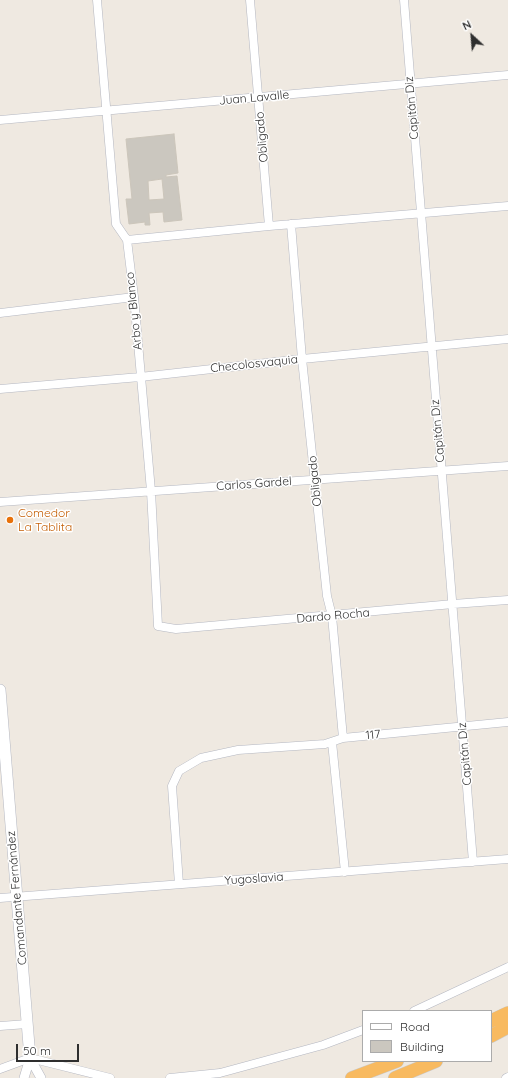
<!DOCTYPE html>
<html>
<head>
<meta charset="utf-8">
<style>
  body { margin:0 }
  #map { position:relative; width:508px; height:1078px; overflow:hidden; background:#efe9e1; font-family:Quicksand,sans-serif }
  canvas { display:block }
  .legend { position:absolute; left:362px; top:1010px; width:130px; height:52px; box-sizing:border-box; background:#fff; border:1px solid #ababab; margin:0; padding:5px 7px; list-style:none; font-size:12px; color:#2e2e2e }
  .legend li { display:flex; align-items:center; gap:8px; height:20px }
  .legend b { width:20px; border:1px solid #ababab }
  .north { position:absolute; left:452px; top:16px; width:40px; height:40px; -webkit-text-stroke:3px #fff; paint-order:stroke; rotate:334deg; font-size:11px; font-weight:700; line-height:16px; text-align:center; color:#2e2e2e }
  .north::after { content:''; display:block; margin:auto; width:14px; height:18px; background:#2e2e2e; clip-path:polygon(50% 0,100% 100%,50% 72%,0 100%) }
  .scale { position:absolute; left:16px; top:1044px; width:63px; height:18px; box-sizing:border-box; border:2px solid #2e2e2e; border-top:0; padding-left:5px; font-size:12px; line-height:14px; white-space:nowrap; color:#2e2e2e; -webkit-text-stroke:3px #fff; paint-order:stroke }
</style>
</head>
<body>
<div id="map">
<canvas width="508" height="1078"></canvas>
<ul class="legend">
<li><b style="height:5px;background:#fff"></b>Road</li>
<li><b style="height:11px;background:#cbc7bf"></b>Building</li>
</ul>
<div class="north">N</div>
<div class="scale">50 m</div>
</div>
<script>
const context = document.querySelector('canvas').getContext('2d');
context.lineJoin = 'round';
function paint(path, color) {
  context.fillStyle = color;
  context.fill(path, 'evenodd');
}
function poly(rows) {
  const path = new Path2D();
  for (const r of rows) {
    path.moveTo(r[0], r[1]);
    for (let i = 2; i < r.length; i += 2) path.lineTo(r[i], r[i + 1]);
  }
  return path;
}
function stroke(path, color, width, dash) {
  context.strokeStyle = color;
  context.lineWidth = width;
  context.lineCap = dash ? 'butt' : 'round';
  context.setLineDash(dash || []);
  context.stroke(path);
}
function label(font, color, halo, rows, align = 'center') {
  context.font = font + ' Quicksand,sans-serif';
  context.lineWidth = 3;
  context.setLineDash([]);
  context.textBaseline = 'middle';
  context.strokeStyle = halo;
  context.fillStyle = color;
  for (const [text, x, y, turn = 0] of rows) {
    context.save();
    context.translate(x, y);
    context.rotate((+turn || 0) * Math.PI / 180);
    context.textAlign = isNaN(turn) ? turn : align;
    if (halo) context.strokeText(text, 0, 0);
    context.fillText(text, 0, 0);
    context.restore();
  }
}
const building = poly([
  [174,134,178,173,166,175,166,177,177,176,182,220,164,222,163,212,149,213,150,225,145,225,145,222,129,224,126,199,132,199,126,139,174,134],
  [162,179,164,199,149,200,148,181,162,179]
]);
const minor = poly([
  [97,0,116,224,127,240,134,297,151,491,158,626,176,629,453,604,508,600],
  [250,0,269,226],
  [404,0,473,862],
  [0,120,508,75],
  [291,224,302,359,327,596,332,616,343,738],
  [127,240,269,226,508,206],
  [0,313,134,297],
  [0,389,140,377,302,359,508,339],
  [0,502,508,466],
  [332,742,345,872],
  [179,884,172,786,179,771,201,758,238,750,325,744,343,738,508,722],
  [0,898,508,859],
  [414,1011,508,967],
  [0,1026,27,1024],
  [0,1069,30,1058,110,1078],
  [170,1078,220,1073,323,1045,363,1030],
  [506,1078,508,1077]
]);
const tertiary = poly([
  [30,1058,41,1078],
  [24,1078,30,1058]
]);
const secondary = poly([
  [0,690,30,1058]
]);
const trunk = poly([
  [491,1021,508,1013],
  [491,1036,508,1027],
  [352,1078,397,1061],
  [395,1078,436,1061]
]);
const markers = [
  [10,520,4,"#e8710a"]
];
const streetNames = [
  ["Juan Lavalle",254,98,-5],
  ["Capitán Diz",412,108,-95],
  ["Obligado",262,137,-95],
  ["Arbo y Blanco",134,311,-96],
  ["Checolosvaquia",254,364,-6],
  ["Capitán Diz",438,431,-95],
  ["Obligado",315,481,-96],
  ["Carlos Gardel",254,484,-4],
  ["Dardo Rocha",333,616,-5],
  ["117",373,735,-6],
  ["Capitán Diz",465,754,-95],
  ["Yugoslavia",254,879,-4],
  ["Comandante Fernández",17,898,-95]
];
const foodNames = [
  ["Comedor",18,513],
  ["La Tablita",18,527]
];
paint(building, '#cbc7bf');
stroke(building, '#cbc5ba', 1);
stroke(minor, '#b4b7c1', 9);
stroke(tertiary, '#b4b7c1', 10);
stroke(secondary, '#b4b7c1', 12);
stroke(trunk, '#c9c9c9', 14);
stroke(minor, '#fff', 8);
stroke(tertiary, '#fff', 9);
stroke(secondary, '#fff', 11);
stroke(trunk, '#f8ba60', 13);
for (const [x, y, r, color] of markers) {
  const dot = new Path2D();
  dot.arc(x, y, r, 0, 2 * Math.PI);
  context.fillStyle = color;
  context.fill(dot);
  stroke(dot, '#fff', 1.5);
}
label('12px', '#2e2e2e', '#fff', streetNames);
label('12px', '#c56008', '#fff', foodNames, 'left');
</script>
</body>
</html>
